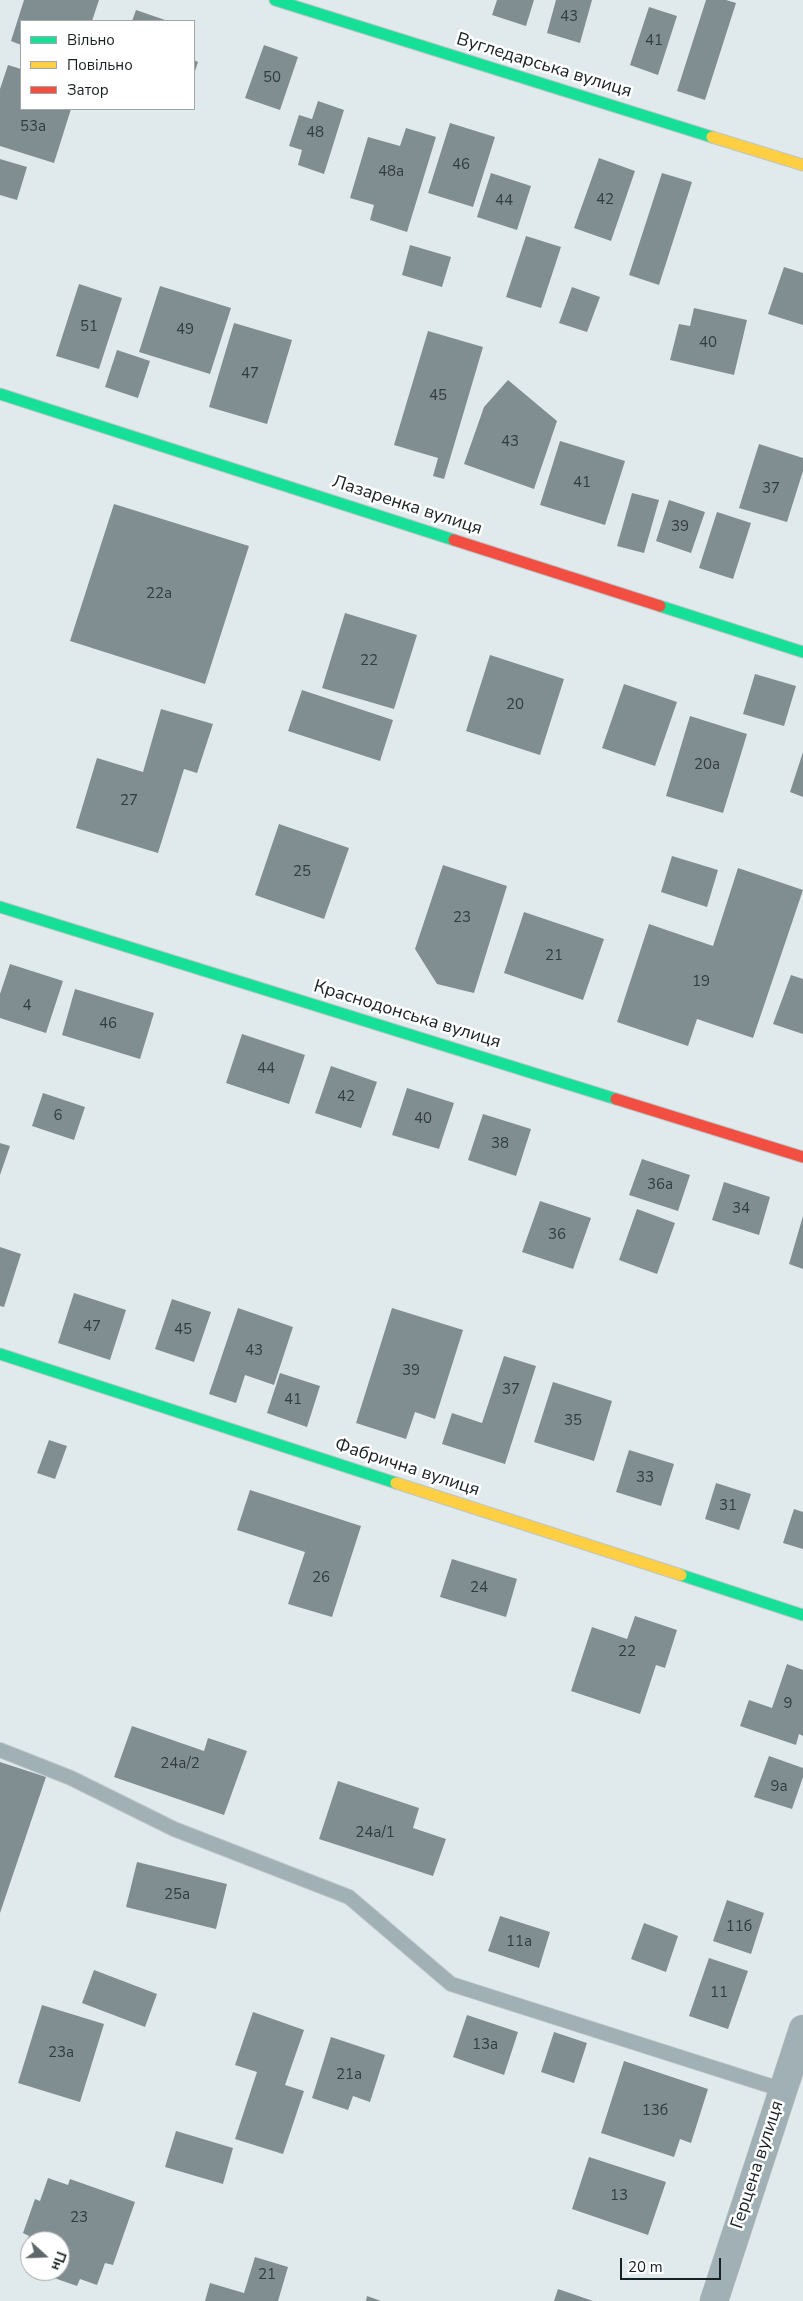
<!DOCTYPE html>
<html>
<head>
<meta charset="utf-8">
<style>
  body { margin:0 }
  #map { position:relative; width:803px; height:2301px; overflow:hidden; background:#e0eaed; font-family:"Nunito Sans",sans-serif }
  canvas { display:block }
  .legend { position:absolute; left:20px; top:20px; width:175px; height:90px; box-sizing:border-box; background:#fff; border:1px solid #a3a6a7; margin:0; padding:6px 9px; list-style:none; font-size:15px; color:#182022 }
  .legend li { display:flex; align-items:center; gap:10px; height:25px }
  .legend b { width:25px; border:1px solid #a3a6a7 }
  .north { position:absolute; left:20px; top:2231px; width:50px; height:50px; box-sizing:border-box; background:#fff; border:1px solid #a3a6a7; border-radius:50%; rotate:110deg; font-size:14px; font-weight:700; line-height:20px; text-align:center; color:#182022 }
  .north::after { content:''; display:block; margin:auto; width:18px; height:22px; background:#5e6769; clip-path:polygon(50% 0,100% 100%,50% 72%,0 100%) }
  .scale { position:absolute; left:620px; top:2258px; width:101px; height:22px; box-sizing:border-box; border:2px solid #182022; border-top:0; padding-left:6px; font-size:15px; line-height:18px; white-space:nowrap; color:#182022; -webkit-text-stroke:4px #fff; paint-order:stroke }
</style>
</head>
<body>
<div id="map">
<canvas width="803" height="2301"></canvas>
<ul class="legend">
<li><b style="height:6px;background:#16e098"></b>Вільно</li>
<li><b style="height:6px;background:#ffcf43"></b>Повільно</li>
<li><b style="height:6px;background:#f24e42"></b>Затор</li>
</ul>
<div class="north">Пн</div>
<div class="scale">20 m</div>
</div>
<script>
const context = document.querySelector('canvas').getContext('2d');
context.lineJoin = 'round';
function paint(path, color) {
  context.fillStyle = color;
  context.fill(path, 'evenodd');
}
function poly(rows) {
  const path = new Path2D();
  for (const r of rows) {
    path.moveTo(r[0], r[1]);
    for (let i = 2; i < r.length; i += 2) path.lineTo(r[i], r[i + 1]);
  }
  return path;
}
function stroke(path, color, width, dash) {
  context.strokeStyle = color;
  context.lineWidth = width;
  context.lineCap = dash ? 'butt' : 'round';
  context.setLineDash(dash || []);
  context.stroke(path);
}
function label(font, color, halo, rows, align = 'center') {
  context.font = font + ' "Nunito Sans",sans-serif';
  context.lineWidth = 5;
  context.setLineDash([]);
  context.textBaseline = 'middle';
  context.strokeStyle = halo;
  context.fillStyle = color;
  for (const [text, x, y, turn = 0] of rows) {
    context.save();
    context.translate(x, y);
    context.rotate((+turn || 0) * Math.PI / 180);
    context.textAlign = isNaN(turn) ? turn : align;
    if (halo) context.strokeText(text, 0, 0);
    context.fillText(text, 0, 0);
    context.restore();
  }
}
const building = poly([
  [24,0,99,0,92,21,21,21,21,45,11,41],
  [497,0,534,0,526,26,492,15],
  [556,0,592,0,580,43,547,33],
  [706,0,726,0,736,3,705,100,677,91],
  [649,7,677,16,658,75,630,65],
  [136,10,168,21,132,21],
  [264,45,298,57,280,110,245,98],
  [194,60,198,62,194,74],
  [8,65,21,69,21,109,71,109,54,163,0,146,0,89],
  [318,101,344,110,324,174,298,165,302,150,289,146,299,115,312,119],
  [450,123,495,137,473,207,428,193],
  [406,128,436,137,407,232,370,220,374,205,350,198,368,137,400,146],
  [599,158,635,171,611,241,574,228],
  [0,159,27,167,17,200,0,195],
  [491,173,531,186,517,230,477,217],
  [662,173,692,182,659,285,629,275],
  [526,236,561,247,541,308,506,297],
  [410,245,451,257,442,287,402,275],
  [784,267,803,273,803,325,768,314],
  [79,284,122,298,99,369,56,356],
  [160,286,231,308,210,374,139,352],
  [572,287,600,297,587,332,559,323],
  [694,308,747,320,734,375,670,360,679,324,690,326],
  [234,323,292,340,267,424,209,407],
  [428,331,483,347,444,479,433,476,438,458,394,445],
  [117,350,150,361,138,398,105,387],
  [508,380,557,421,534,489,464,464,484,407],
  [560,441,625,461,605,525,540,505],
  [759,444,803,458,803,471,787,522,739,508],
  [632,493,659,500,644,553,617,546],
  [669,500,705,512,691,553,656,541],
  [114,504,249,546,205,684,70,641],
  [717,512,751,523,733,579,699,568],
  [345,613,417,635,394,709,322,688],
  [490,655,564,679,540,755,466,731],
  [755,674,796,686,784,726,743,714],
  [624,684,677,702,655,766,602,748],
  [302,690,393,720,380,761,288,731],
  [161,709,213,724,197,773,184,769,158,853,76,828,97,758,143,772],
  [690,716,747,734,723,813,666,796],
  [803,752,803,797,790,792],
  [279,824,349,848,324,919,255,895],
  [672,856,718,870,707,907,661,892],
  [443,865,507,886,474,993,437,984,415,949],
  [738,868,803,890,753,1038,697,1019,688,1046,617,1022,649,924,713,946],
  [524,912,604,939,583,1000,504,973],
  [10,964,63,981,46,1033,0,1018,0,994],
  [791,975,803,979,803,1034,773,1024],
  [75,989,154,1013,140,1059,62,1035],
  [242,1034,305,1055,289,1104,226,1083],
  [331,1066,377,1082,361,1128,315,1113],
  [407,1088,454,1103,439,1149,392,1135],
  [43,1093,85,1107,74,1140,32,1126],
  [483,1114,531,1129,516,1176,468,1160],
  [0,1143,10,1146,0,1175],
  [642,1159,690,1175,678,1211,629,1195],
  [724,1182,770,1197,759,1235,712,1220],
  [540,1201,591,1218,573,1269,522,1252],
  [637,1209,675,1223,657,1274,619,1260],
  [803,1216,803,1269,789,1264],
  [0,1247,21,1254,4,1307,0,1306],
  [74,1293,126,1310,110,1360,58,1343],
  [172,1299,211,1312,194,1362,155,1349],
  [238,1308,293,1327,274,1385,245,1375,236,1403,209,1394],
  [392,1308,463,1330,435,1419,415,1412,406,1439,356,1423],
  [504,1356,536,1366,505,1464,442,1444,452,1413,482,1423],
  [280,1373,320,1386,307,1427,267,1413],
  [553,1382,612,1401,594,1461,534,1442],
  [49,1440,67,1446,55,1479,37,1473],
  [629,1450,674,1464,661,1506,616,1492],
  [716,1483,751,1494,739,1530,705,1519],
  [250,1490,361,1526,332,1617,288,1604,305,1552,237,1530],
  [794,1509,803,1512,803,1549,783,1543],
  [452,1559,517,1579,506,1617,440,1597],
  [635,1616,677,1630,665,1668,656,1665,640,1714,571,1691,592,1627,627,1639],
  [787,1664,803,1670,803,1736,799,1734,796,1745,740,1726,749,1700,772,1708],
  [132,1726,204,1751,208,1738,247,1751,224,1815,114,1777],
  [769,1756,803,1768,803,1777,792,1809,754,1797],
  [0,1762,46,1777,0,1913],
  [338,1781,419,1808,413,1828,446,1839,433,1876,319,1839],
  [137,1862,227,1884,216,1929,126,1907],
  [727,1900,764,1913,751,1954,713,1941],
  [500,1916,550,1932,539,1968,488,1951],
  [644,1923,678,1936,666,1972,631,1959],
  [709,1958,748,1971,728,2029,689,2016],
  [94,1970,157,1994,145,2027,82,2003],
  [42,2005,104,2024,80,2102,18,2083],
  [253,2012,304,2030,285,2085,304,2091,283,2154,235,2139,257,2072,235,2065],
  [467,2015,518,2032,504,2075,453,2057],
  [554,2032,587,2043,574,2083,541,2072],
  [331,2037,385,2055,370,2102,353,2096,348,2110,312,2098],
  [624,2061,708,2089,691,2143,680,2139,674,2157,601,2133],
  [176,2131,233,2148,223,2184,165,2167],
  [589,2157,666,2182,648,2235,572,2209],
  [48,2178,68,2185,70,2179,135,2202,113,2265,105,2263,97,2285,80,2279,77,2286,40,2273,41,2271,60,2271,60,2241,30,2241,30,2261,21,2258,29,2236,23,2233,35,2199,40,2201],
  [255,2257,288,2267,278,2301,205,2301,210,2283,244,2293],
  [558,2289,593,2301,554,2301],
  [367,2296,381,2301,366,2301]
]);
const lane = poly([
  [0,1750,71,1778,174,1829,349,1897,451,1984,783,2090]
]);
const street = poly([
  [714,2301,803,2029]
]);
const fast = poly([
  [275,0,712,137],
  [0,394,454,540],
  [660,606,803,652],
  [0,907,616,1099],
  [0,1354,396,1483],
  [681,1575,803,1615]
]);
const slow = poly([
  [712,137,803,165],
  [396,1483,681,1575]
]);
const jam = poly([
  [454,540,660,606],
  [616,1099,803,1157]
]);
const numberNames = [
  ["43",569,17],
  ["41",654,41],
  ["50",272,78],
  ["53а",33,127],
  ["48",315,133],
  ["46",461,165],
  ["48а",391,172],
  ["42",605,200],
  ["44",504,201],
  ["51",89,327],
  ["49",185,330],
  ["40",708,343],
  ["47",250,374],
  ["45",438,396],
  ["43",510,442],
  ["41",582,483],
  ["37",771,489],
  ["39",680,527],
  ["22а",159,594],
  ["22",369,661],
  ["20",515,705],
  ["20а",707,765],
  ["27",129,801],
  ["25",302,872],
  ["23",462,918],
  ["21",554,956],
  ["19",701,982],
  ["4",27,1006],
  ["46",108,1024],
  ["44",266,1069],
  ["42",346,1097],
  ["6",58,1116],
  ["40",423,1119],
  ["38",500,1144],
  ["36а",660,1185],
  ["34",741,1209],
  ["36",557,1235],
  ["47",92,1327],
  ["45",183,1330],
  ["43",254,1351],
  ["39",411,1371],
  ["37",511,1390],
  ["41",293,1400],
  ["35",573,1421],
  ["33",645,1478],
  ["31",728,1506],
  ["26",321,1578],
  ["24",479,1588],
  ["22",627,1652],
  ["9",788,1704],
  ["24а/2",180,1764],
  ["9а",779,1787],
  ["24а/1",375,1833],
  ["25а",177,1895],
  ["11б",739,1927],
  ["11а",519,1942],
  ["11",719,1993],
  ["13а",485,2045],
  ["23а",61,2053],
  ["21а",349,2075],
  ["13б",655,2111],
  ["13",619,2196],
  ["23",79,2218],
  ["21",267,2275]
];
const streetNames = [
  ["Вугледарська вулиця",544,66,17],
  ["Лазаренка вулиця",407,506,18],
  ["Краснодонська вулиця",407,1015,17],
  ["Фабрична вулиця",407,1468,18],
  ["Герцена вулиця",758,2165,-72]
];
paint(building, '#818e91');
stroke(lane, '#bdc5c8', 16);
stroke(street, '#bdc5c8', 29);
stroke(fast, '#bdc5c8', 13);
stroke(slow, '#bdc5c8', 13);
stroke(jam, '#bdc5c8', 13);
stroke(lane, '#a0b0b5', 14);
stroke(street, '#a0b0b5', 28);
stroke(fast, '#16e098', 11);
stroke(slow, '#ffcf43', 11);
stroke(jam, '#f24e42', 11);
label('15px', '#323c3e', null, numberNames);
label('18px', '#182022', '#fff', streetNames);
</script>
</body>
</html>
